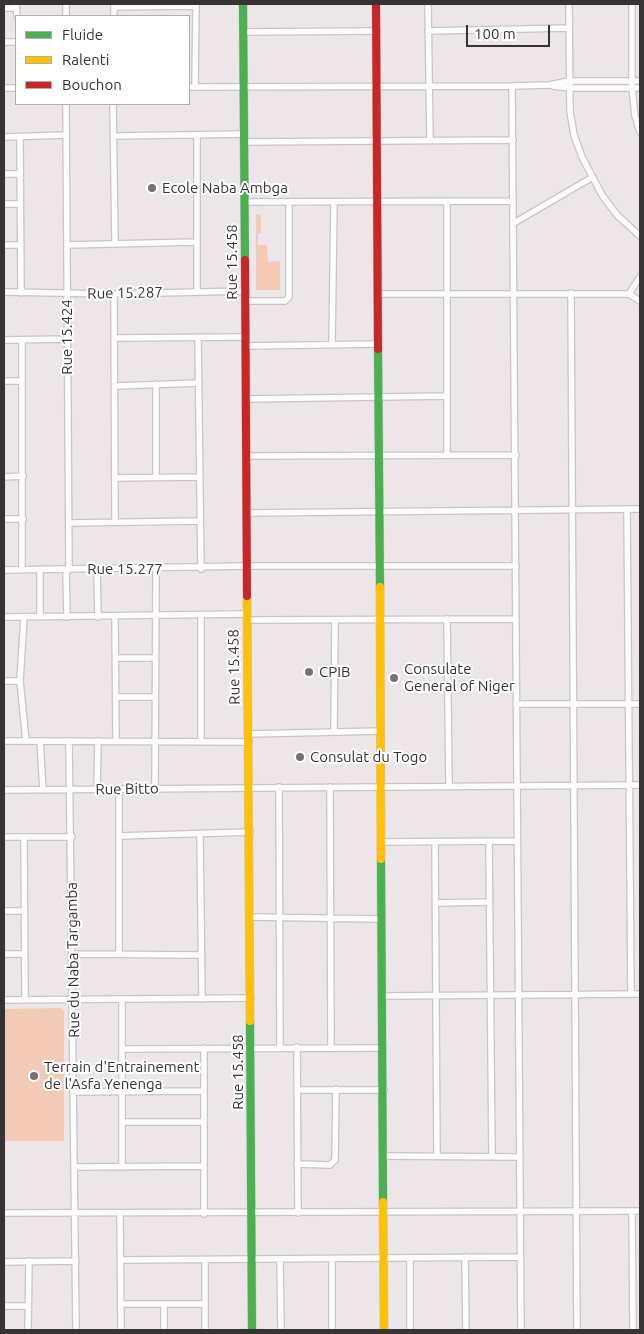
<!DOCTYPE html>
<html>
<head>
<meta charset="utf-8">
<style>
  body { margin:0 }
  #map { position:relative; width:644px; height:1334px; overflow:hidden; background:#ece6e9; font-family:Ubuntu,sans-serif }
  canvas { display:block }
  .frame { position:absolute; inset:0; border:5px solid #373335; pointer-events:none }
  .legend { position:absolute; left:15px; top:15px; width:175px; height:90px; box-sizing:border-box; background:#fff; border:1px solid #afadae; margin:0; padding:6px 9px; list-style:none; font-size:15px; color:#373335 }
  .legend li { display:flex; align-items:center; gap:10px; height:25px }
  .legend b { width:25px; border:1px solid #afadae }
  .scale { position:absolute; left:466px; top:25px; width:84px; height:22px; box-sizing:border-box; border:2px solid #373335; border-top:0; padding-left:6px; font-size:15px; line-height:18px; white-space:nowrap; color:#373335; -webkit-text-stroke:4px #fff; paint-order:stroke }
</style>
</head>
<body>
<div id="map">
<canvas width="644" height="1334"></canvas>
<div class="frame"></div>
<ul class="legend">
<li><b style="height:6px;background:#4caf50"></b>Fluide</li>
<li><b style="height:6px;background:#ffc107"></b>Ralenti</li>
<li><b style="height:6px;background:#c62828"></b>Bouchon</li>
</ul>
<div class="scale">100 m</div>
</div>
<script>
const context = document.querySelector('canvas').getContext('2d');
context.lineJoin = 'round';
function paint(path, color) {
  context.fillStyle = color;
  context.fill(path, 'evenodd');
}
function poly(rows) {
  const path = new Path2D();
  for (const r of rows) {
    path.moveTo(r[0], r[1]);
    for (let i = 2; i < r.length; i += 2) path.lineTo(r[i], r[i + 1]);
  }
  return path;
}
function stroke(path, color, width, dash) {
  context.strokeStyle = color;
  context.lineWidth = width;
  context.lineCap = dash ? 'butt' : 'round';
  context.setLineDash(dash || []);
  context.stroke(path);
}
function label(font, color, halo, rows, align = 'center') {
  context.font = font + ' Ubuntu,sans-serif';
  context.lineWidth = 4;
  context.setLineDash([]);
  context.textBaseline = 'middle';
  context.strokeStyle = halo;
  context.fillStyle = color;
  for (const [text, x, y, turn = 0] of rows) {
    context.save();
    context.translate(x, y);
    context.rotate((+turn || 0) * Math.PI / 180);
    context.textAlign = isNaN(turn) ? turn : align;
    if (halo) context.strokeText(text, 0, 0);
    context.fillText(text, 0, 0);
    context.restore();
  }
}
const green = poly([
  [256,214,261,215,261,233,258,234,258,245,267,245,268,262,280,261,280,290,256,290],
  [61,1008,64,1011,64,1141,4,1141,4,1009]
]);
const street = poly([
  [16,4,17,16],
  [428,4,430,140],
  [569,4,570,111,574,135,582,157,602,195,617,215,640,236],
  [632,4,632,88,635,116,640,132],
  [114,7,196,6],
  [4,8,16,8],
  [66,16,66,4],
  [114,16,114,4],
  [428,31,568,28],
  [243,32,377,31],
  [4,42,16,42],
  [512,86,521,1330],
  [553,86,569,88,640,88],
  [189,87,512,86,549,85,569,81,640,81],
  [195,87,196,4],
  [4,88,16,88],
  [66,104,69,570],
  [113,104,115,243],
  [197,135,197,291],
  [114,136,244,134],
  [4,137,66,135],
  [20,137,21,293],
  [244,142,513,140],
  [4,174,20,174],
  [245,202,513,201],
  [4,204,20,204],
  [514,223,591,178],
  [4,245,21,245],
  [67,245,196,242],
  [4,292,114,294,246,291],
  [571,293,577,1330],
  [114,294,115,522],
  [377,294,629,294,640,301],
  [629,294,640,277],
  [246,301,285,301,289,297,289,202],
  [115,338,246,337],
  [198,338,201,569],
  [4,340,66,339],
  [22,340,22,570],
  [332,344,334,202],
  [246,346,378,344],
  [4,381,22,381],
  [116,386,199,383],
  [246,399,447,396],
  [447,455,447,202],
  [246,456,516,455],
  [4,477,23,476],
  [156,477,156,384],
  [115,478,199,477],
  [627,509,631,994],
  [246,513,640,509],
  [4,519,23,519],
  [69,523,199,521],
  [4,570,247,566,516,566],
  [40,570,40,617],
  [66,570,67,617],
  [97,570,98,617],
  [4,617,247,614],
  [24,617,20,681,26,741],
  [115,617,116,741],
  [447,619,449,786],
  [247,620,516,619],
  [116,658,155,658],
  [4,681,20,681],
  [116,697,155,697],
  [516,704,640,704],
  [334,731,335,620],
  [249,734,381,731],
  [4,741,249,742],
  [40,741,43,790],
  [69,741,76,1330],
  [201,741,201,616],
  [279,787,280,1047],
  [330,787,331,1046],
  [155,788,156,569],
  [97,789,98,741],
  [119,789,119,954],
  [4,790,640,785],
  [200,835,202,999],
  [119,836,250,832],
  [4,837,72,837],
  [24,837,25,1000],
  [382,842,517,841],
  [435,842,437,1155],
  [489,842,492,1157],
  [436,903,489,902],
  [4,911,24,911],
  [250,917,382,919],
  [4,954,23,954],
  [73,954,201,955],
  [383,996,640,994],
  [4,1000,251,998],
  [297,1047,298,1213],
  [204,1048,204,1214],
  [122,1049,383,1048],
  [297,1090,384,1090],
  [75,1092,204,1091],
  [122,1122,204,1122],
  [383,1156,518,1157],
  [297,1164,330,1165,335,1160,336,1089],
  [75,1167,204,1166],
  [122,1167,122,999],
  [632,1211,633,1330],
  [4,1213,640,1211],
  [120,1214,121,1330],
  [465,1257,466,1330],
  [410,1258,410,1330],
  [280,1259,281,1330],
  [332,1259,332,1330],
  [121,1260,520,1257],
  [205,1260,205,1330],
  [4,1262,76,1261],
  [121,1304,205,1304],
  [4,1306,28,1306],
  [28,1330,29,1261],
  [164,1330,164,1305]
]);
const fast = poly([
  [243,4,245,260],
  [378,349,380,587],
  [381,859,383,1202],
  [250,1021,252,1330]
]);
const slow = poly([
  [380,587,381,859],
  [247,596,250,1021],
  [383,1202,384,1330]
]);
const jam = poly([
  [376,4,378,349],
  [245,260,247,596]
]);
const markers = [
  [152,188,5,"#767274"],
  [309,672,5,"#767274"],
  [394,678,5,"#767274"],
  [300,757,5,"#767274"],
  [34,1076,5,"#767274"]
];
const poiNames = [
  ["Ecole Naba Ambga",162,188],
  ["Consulate",404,669],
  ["General of Niger",404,686],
  ["CPIB",319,672],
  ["Consulat du Togo",310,757],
  ["Terrain d'Entrainement",44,1067],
  ["de l'Asfa Yenenga",44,1084]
];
const streetNames = [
  ["Rue 15.458",232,262,-90],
  ["Rue 15.287",125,293,-1],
  ["Rue 15.424",67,337,-90],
  ["Rue 15.277",125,569],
  ["Rue 15.458",234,667,-91],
  ["Rue Bitto",127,789,-1],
  ["Rue du Naba Targamba",73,960,-91],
  ["Rue 15.458",238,1072,-90]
];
paint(green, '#f2cab6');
stroke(street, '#c9c4c6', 8);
stroke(fast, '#c9c4c6', 9);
stroke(slow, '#c9c4c6', 9);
stroke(jam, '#c9c4c6', 9);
stroke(street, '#fcfbfc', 5.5);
stroke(fast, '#4caf50', 8);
stroke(slow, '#ffc107', 8);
stroke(jam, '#c62828', 8);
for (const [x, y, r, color] of markers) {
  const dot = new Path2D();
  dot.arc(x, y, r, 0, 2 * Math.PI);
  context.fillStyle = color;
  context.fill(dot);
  stroke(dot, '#fff', 2);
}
label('15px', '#373335', '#fff', poiNames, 'left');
label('15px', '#373335', '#fff', streetNames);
</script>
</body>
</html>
